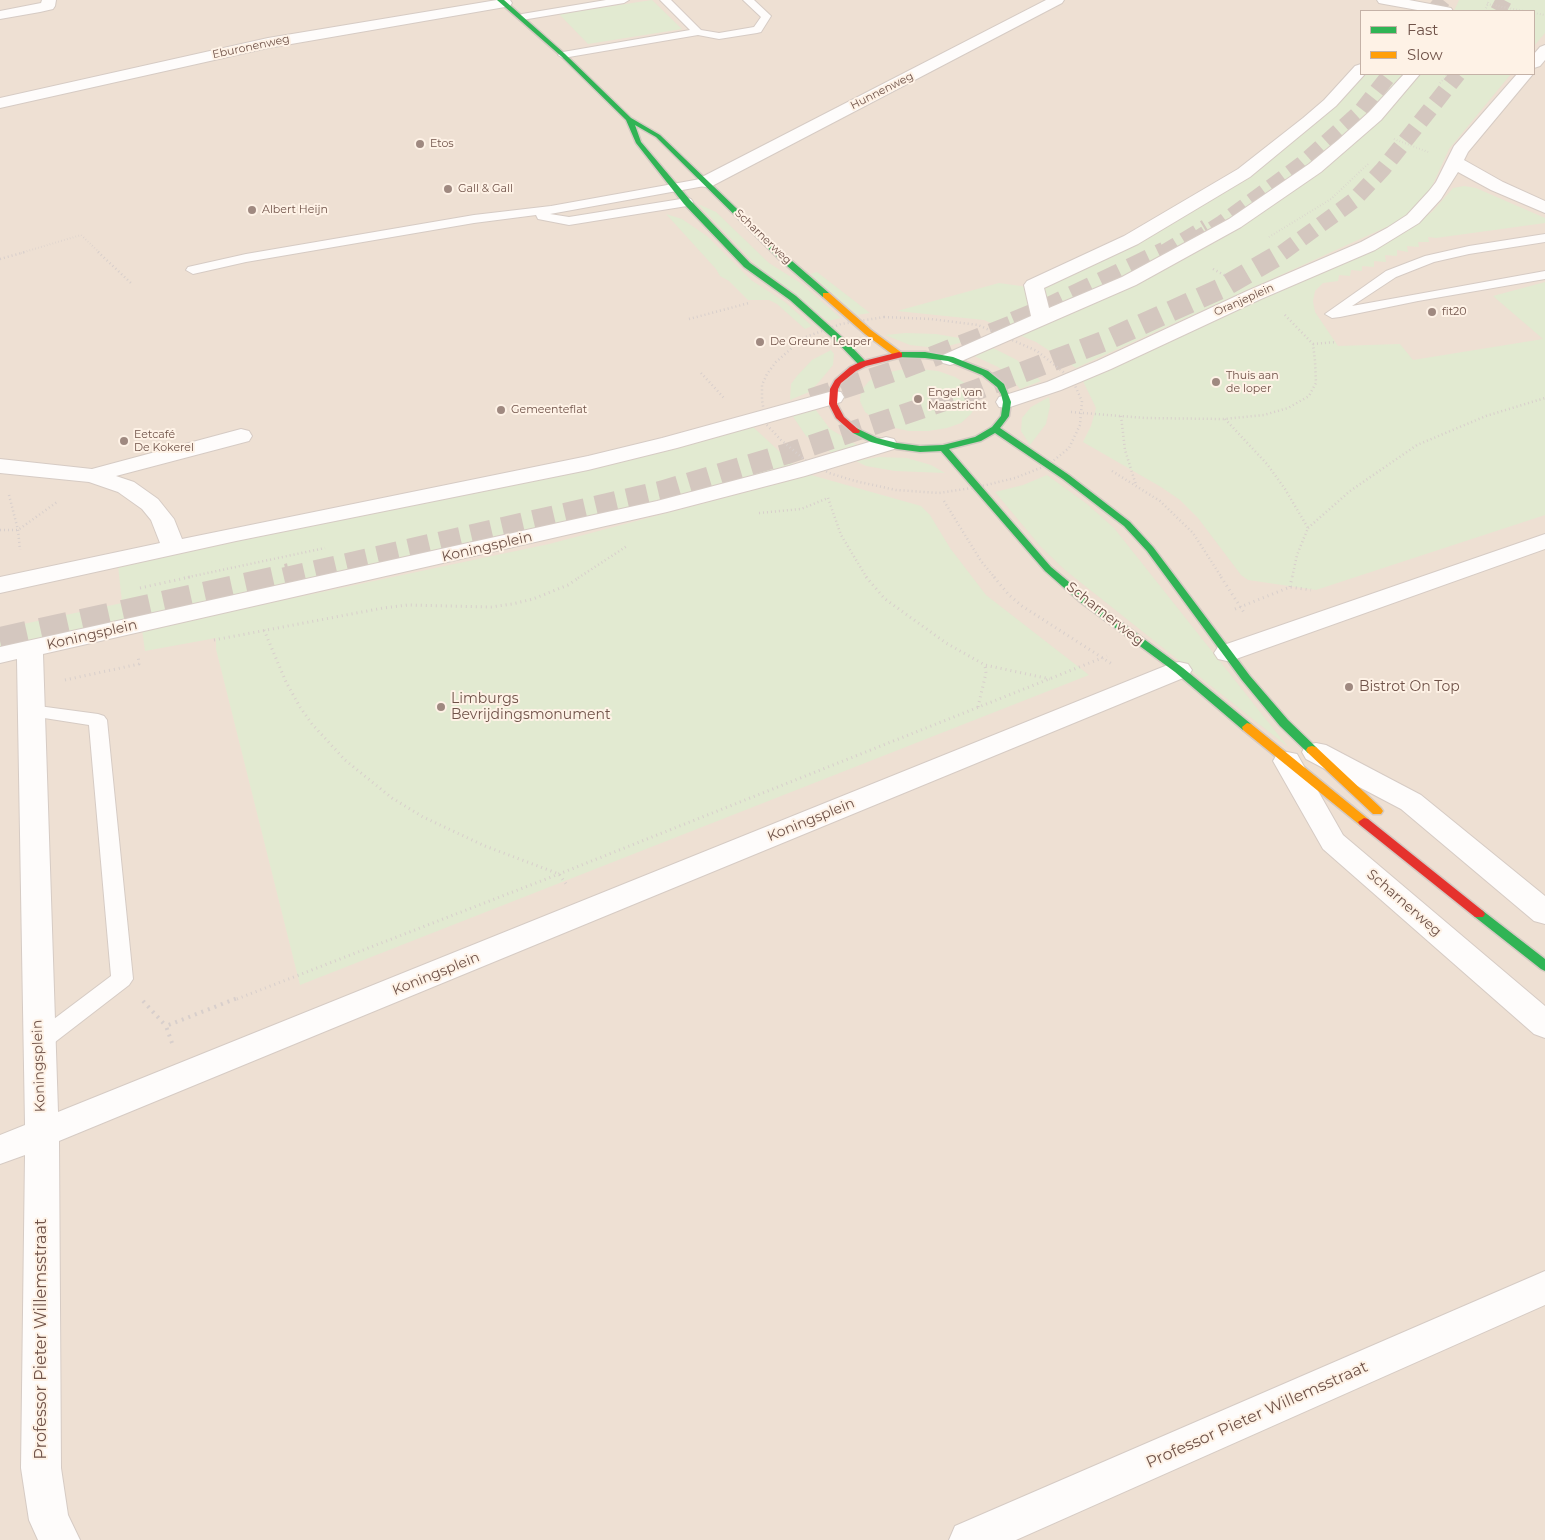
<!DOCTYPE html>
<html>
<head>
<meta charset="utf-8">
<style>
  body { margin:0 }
  #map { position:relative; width:1545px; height:1540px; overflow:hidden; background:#f5eee6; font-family:Montserrat,sans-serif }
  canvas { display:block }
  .legend { position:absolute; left:1360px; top:10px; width:175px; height:65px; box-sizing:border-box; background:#fef2e6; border:1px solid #c5b2a7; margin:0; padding:6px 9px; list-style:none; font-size:15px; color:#705349 }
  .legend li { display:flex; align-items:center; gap:10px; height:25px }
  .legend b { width:25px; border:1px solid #c5b2a7 }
</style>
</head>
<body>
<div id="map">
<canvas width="1545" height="1540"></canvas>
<ul class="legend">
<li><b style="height:6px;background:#30b455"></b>Fast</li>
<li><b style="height:6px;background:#ff9f0a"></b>Slow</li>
</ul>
</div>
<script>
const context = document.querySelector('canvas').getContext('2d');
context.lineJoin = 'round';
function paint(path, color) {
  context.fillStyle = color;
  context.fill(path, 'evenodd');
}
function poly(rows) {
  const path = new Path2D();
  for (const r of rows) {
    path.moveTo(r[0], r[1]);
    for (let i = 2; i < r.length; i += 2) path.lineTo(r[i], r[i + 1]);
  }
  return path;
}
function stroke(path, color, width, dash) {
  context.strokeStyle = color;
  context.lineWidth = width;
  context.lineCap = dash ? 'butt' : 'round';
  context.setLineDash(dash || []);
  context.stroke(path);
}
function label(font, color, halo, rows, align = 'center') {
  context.font = font + ' Montserrat,sans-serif';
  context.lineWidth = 4;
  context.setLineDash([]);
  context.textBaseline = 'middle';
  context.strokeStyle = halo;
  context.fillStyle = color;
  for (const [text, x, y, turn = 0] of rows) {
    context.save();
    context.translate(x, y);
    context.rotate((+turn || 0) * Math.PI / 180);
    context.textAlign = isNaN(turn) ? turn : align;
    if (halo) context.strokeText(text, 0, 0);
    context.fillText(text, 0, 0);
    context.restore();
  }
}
const residential = poly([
  [0,0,1545,0,1545,1540,0,1540],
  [1361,11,1534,11,1534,74,1361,74]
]);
const green = poly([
  [652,0,682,29,588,44,559,14],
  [1459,0,1545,0,1545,33,1534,46,1534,11,1454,11],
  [1364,74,1511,74,1449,149,1429,193,1402,220,1076,368,1036,342,984,320,897,311,999,283,1028,287,1187,215,1269,162,1335,106],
  [1464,186,1476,188,1545,218,1545,223,1436,238,1428,237,1429,242,1418,242,1419,247,1407,246,1408,252,1397,250,1397,256,1385,255,1386,262,1374,261,1374,267,1362,266,1362,271,1351,270,1350,276,1339,275,1338,281,1323,283,1315,291,1313,301,1315,312,1338,346,1400,344,1413,360,1543,339,1493,296,1545,282,1545,515,1316,590,1255,581,1248,580,1241,575,1198,518,1180,500,1161,487,1083,442,1091,426,1096,408,1083,381,1380,244,1432,212,1453,188],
  [698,204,716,212,769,263,799,282,841,318,828,321,765,274],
  [666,214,682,219,707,236,751,280,785,302,812,326,805,329,777,304,769,300,748,300,729,281,720,276,716,269],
  [817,272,870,313,857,315,810,274],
  [906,333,936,334,971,340,948,346,928,347,910,345,885,335],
  [993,348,1017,360,1041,381,1020,389,1009,375,998,367,972,355],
  [831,350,834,354,833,365,819,382,809,392,790,400,791,384,797,376,812,360],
  [919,369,938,371,955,377,968,385,975,395,976,405,971,414,961,423,947,428,928,431,909,431,891,427,876,420,865,412,860,401,861,391,869,381,882,374,899,370],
  [1049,397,1050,406,1046,424,1030,445,1021,431,1022,418,1031,407],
  [815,409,830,429,857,445,832,453,806,436,792,415],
  [752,426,794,465,665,501,0,647,0,629,122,603,118,565],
  [879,457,907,458,931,465,945,473,895,471,866,466,856,461],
  [811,475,921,506,930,515,950,548,986,595,1089,675,300,985,216,649,216,638,145,651,142,630,549,544],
  [1047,475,1087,504,1114,528,1288,747,1065,570,1041,547,995,492,1023,485]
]);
const highwayTunnelFar2 = poly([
  [1434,11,1443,0],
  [1498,11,1504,0],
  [1192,242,1222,223,1302,164,1361,111,1390,74],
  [1163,253,1206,227],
  [1282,253,1353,201,1383,169,1458,74]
]);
const highwayTunnelFar1 = poly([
  [1014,322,1046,309,1165,252],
  [811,399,901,369,1029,319],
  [284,578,662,491,786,454,976,390,1107,340,1220,289,1284,252]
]);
const highwayTunnel = poly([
  [0,641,290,577]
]);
const pathFar3 = poly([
  [1487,4,1524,11],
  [1485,11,1489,0],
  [1534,13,1545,15],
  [1440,83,1448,74],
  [1394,139,1428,152],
  [1269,237,1331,199,1368,164],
  [21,253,81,235,100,253]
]);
const pathFar2 = poly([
  [98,252,132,284],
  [0,259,25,252],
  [1213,269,1226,276],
  [884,317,931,319,978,325,1037,351,1072,379,1082,401,1080,425,1069,448,1048,465,1015,478,978,487,939,493,896,490,855,481,829,473,805,460,781,440,766,424,762,400,762,385,767,374,776,362,803,338,841,324,884,317],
  [689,319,749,303],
  [1313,344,1336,342],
  [701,373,724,398],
  [1071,412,1145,418,1224,419,1264,415,1288,408,1309,396,1316,383,1315,361,1313,344,1283,313],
  [1121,416,1125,450,1136,485],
  [1225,419,1267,464,1285,489,1308,528,1297,555,1292,578],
  [1112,471,1160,501,1193,533,1222,578],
  [9,495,18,530,20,550],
  [828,498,841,535,867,578],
  [944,501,981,561,995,578],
  [759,513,801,509,828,498],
  [1308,528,1350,491,1417,445,1486,416,1545,398],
  [0,530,18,530,57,502],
  [184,578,325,548],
  [578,578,627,546]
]);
const pathFar1 = poly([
  [866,577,885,599,946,643,985,665,1050,679],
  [994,577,1009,595,1022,606,1112,664],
  [1221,577,1245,614],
  [1290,587,1292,577],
  [140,588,190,577],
  [1235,609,1290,587,1311,590],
  [264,630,286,682,300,707,312,724,345,760,392,798,423,817,485,846,559,874,566,884],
  [214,640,383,608,408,605,491,607,512,604,533,599,568,585,580,577],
  [65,680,139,664,138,655],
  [978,707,986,673,985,665],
  [237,999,559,874,1107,656]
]);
const path = poly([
  [143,1001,166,1026],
  [172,1043,166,1026,240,997]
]);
const lane = poly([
  [606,0,629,0,624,3,522,20,517,17,522,14,606,0],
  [660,0,671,0,701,30,719,33,754,27,761,17,743,0,754,0,771,16,761,32,757,33,719,39,698,35,563,58,558,55,563,52,690,30,660,0],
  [706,178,712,182,710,185,550,214,569,217,687,198,691,199,693,202,691,205,687,206,569,225,538,219,536,215,474,223,246,262,193,274,186,270,188,267,246,254,474,215,551,206,706,178],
  [1545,234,1545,242,1469,254,1434,262,1396,277,1352,306,1545,271,1545,279,1418,301,1340,317,1332,318,1325,314,1386,271,1425,256,1469,246,1545,234],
  [31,705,98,714,104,716,107,720,133,979,129,985,46,1049,38,1052,30,1049,27,1043,30,1037,111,976,89,725,25,715,22,711,25,707,31,705]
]);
const street = poly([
  [42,0,56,0,55,6,53,9,40,12,0,19,0,11,41,3,42,0],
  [497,0,510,0,512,3,510,6,505,7,268,48,0,108,0,98,268,38,497,0],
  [1046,0,1064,0,1062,3,712,186,706,187,700,186,697,182,700,178,1046,0],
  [1377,0,1409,0,1446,7,1451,8,1453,11,1423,11,1384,4,1379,3,1377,0],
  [1545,45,1545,60,1540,66,1534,68,1534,54,1540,47,1545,45],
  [1361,64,1361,74,1365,74,1336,106,1250,177,1138,244,1044,288,1049,308,1122,277,1229,219,1309,164,1338,140,1369,112,1404,74,1420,74,1381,120,1321,172,1241,227,1136,285,957,363,950,365,943,363,940,359,943,355,1031,316,1024,285,1027,281,1124,236,1238,169,1303,118,1324,100,1355,66,1361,64],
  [1517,74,1533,74,1468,152,1464,160,1503,182,1545,201,1545,213,1491,190,1458,172,1441,199,1419,223,1375,250,1261,299,1111,369,1061,390,1007,408,999,407,996,402,999,397,1047,382,1097,361,1247,291,1361,242,1387,228,1407,215,1429,191,1436,182,1454,146,1517,74],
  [833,391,841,392,844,397,841,402,677,448,588,470,236,541,0,593,0,577,160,543,151,520,142,509,118,492,89,482,0,473,0,459,92,469,241,429,249,431,252,436,249,441,116,476,134,482,158,499,174,519,182,539,588,456,662,438,833,391],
  [886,437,894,439,897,444,894,449,805,476,667,512,43,654,58,1112,1170,664,1179,662,1188,664,1192,670,1188,676,59,1141,61,1468,68,1515,80,1540,38,1540,29,1520,21,1468,25,1155,0,1164,0,1135,25,1125,17,659,0,663,0,647,657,501,789,466,886,437],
  [1545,534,1545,549,1236,659,1227,661,1218,659,1214,653,1218,647,1545,534],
  [1316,743,1326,745,1421,795,1545,896,1545,924,1534,921,1401,809,1306,759,1302,752,1306,745,1316,743],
  [1287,752,1297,754,1343,835,1545,1006,1545,1038,1534,1034,1323,849,1273,761,1277,754,1287,752],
  [1545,1271,1545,1305,1016,1540,949,1540,955,1526,1545,1271]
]);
const fast = poly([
  [497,0,504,0,565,54,631,118,660,135,785,255,829,293,829,297,823,297,779,259,656,137,635,125,641,142,690,200,750,263,796,296,843,338,866,362,866,366,860,366,837,342,790,300,744,267,684,204,636,143,626,120,561,56,497,0],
  [899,352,925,352,953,357,988,371,1004,384,1011,402,1009,416,1000,428,1069,475,1130,522,1153,547,1250,676,1288,720,1316,747,1318,750,1316,753,1308,753,1280,726,1242,680,1147,551,1124,526,1063,479,995,433,981,441,949,449,1051,567,1087,597,1183,668,1251,724,1252,727,1251,730,1243,730,1175,672,1079,601,1045,571,941,451,920,452,897,449,871,442,853,433,853,429,856,428,877,438,897,443,920,446,943,445,975,437,992,427,1001,416,1003,402,1001,394,997,387,982,375,948,361,925,358,896,357,896,353,899,352],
  [1479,909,1483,911,1545,959,1545,971,1541,969,1475,917,1473,914,1475,911,1479,909]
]);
const slow = poly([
  [823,293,829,293,871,330,902,353,902,357,896,357,865,334,823,297,823,293],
  [1247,723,1251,724,1368,819,1370,822,1368,825,1360,825,1243,730,1242,727,1247,723],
  [1312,746,1316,747,1381,808,1383,811,1381,814,1373,814,1308,753,1306,750,1308,747,1312,746]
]);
const jam = poly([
  [899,352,902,353,902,357,866,366,856,371,841,383,838,389,837,404,844,417,860,431,859,433,853,433,836,418,829,404,830,389,835,380,850,367,860,362,899,352],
  [1364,818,1368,819,1483,911,1485,914,1483,917,1475,917,1360,825,1358,822,1364,818]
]);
const markers = [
  [420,144,5,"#9f8980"],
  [448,189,5,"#9f8980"],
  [252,210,5,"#9f8980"],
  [1432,312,5,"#9f8980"],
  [760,342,5,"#9f8980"],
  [1216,382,5,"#9f8980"],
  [918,399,5,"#9f8980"],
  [501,410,5,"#9f8980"],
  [124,441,5,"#9f8980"],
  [1349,687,5,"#9f8980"],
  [441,707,5,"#9f8980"]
];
const farStreetnames = [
  ["Eburonenweg",251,47,-12],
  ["Hunnenweg",882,91,-27],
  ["Scharnerweg",763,237,44],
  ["Oranjeplein",1244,300,-24]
];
const farPoinames = [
  ["Etos",430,144],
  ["Gall & Gall",458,189],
  ["Albert Heijn",262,210],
  ["fit20",1442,312],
  ["De Greune Leuper",770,342],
  ["Thuis aan",1226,376],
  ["de loper",1226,389],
  ["Engel van",928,393],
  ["Maastricht",928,406],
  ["Gemeenteflat",511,410],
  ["Eetcafé",134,435],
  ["De Kokerel",134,448]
];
const streetNames = [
  ["Koningsplein",487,547,-13],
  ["Scharnerweg",1105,614,38],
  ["Koningsplein",92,635,-13],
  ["Koningsplein",811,820,-22],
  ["Scharnerweg",1404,903,41],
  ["Koningsplein",436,974,-22],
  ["Koningsplein",39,1066,-92]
];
const poiNames = [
  ["Bistrot On Top",1359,687],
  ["Limburgs",451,699],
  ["Bevrijdingsmonument",451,715]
];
const nearStreetnames = [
  ["Professor Pieter Willemsstraat",41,1339,-90],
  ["Professor Pieter Willemsstraat",1257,1415,-24]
];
paint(residential, '#eee0d3');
paint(green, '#e2ead1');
stroke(highwayTunnelFar2, '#d4c7bf', 16, [16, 8]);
stroke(highwayTunnelFar1, '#d4c7bf', 21, [21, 11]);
stroke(highwayTunnel, '#d4c7bf', 28, [28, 14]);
stroke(lane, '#d6cbc4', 2);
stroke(street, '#d6cbc4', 2);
stroke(fast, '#d5cac3', 3);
stroke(slow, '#d5cac3', 3);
stroke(jam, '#d5cac3', 3);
stroke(pathFar3, '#d8cfcc', 2, [0.5, 2.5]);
stroke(pathFar2, '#d8cfcc', 2.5, [1, 3]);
stroke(pathFar1, '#d8cfcc', 3, [1, 4]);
stroke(path, '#d8cfcc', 4, [2, 5]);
paint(lane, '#fefcfb');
paint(street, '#fefcfb');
paint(fast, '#30b455');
paint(slow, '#ff9f0a');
paint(jam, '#e5322d');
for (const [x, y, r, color] of markers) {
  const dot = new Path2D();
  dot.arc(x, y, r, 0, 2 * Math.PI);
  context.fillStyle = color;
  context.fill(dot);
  stroke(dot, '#fef2e6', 2);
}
label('11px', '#705349', '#fef2e6', farStreetnames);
label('11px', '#705349', '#fef2e6', farPoinames, 'left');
label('14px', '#705349', '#fef2e6', streetNames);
label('14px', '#705349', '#fef2e6', poiNames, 'left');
label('16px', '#705349', '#fef2e6', nearStreetnames);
</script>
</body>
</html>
